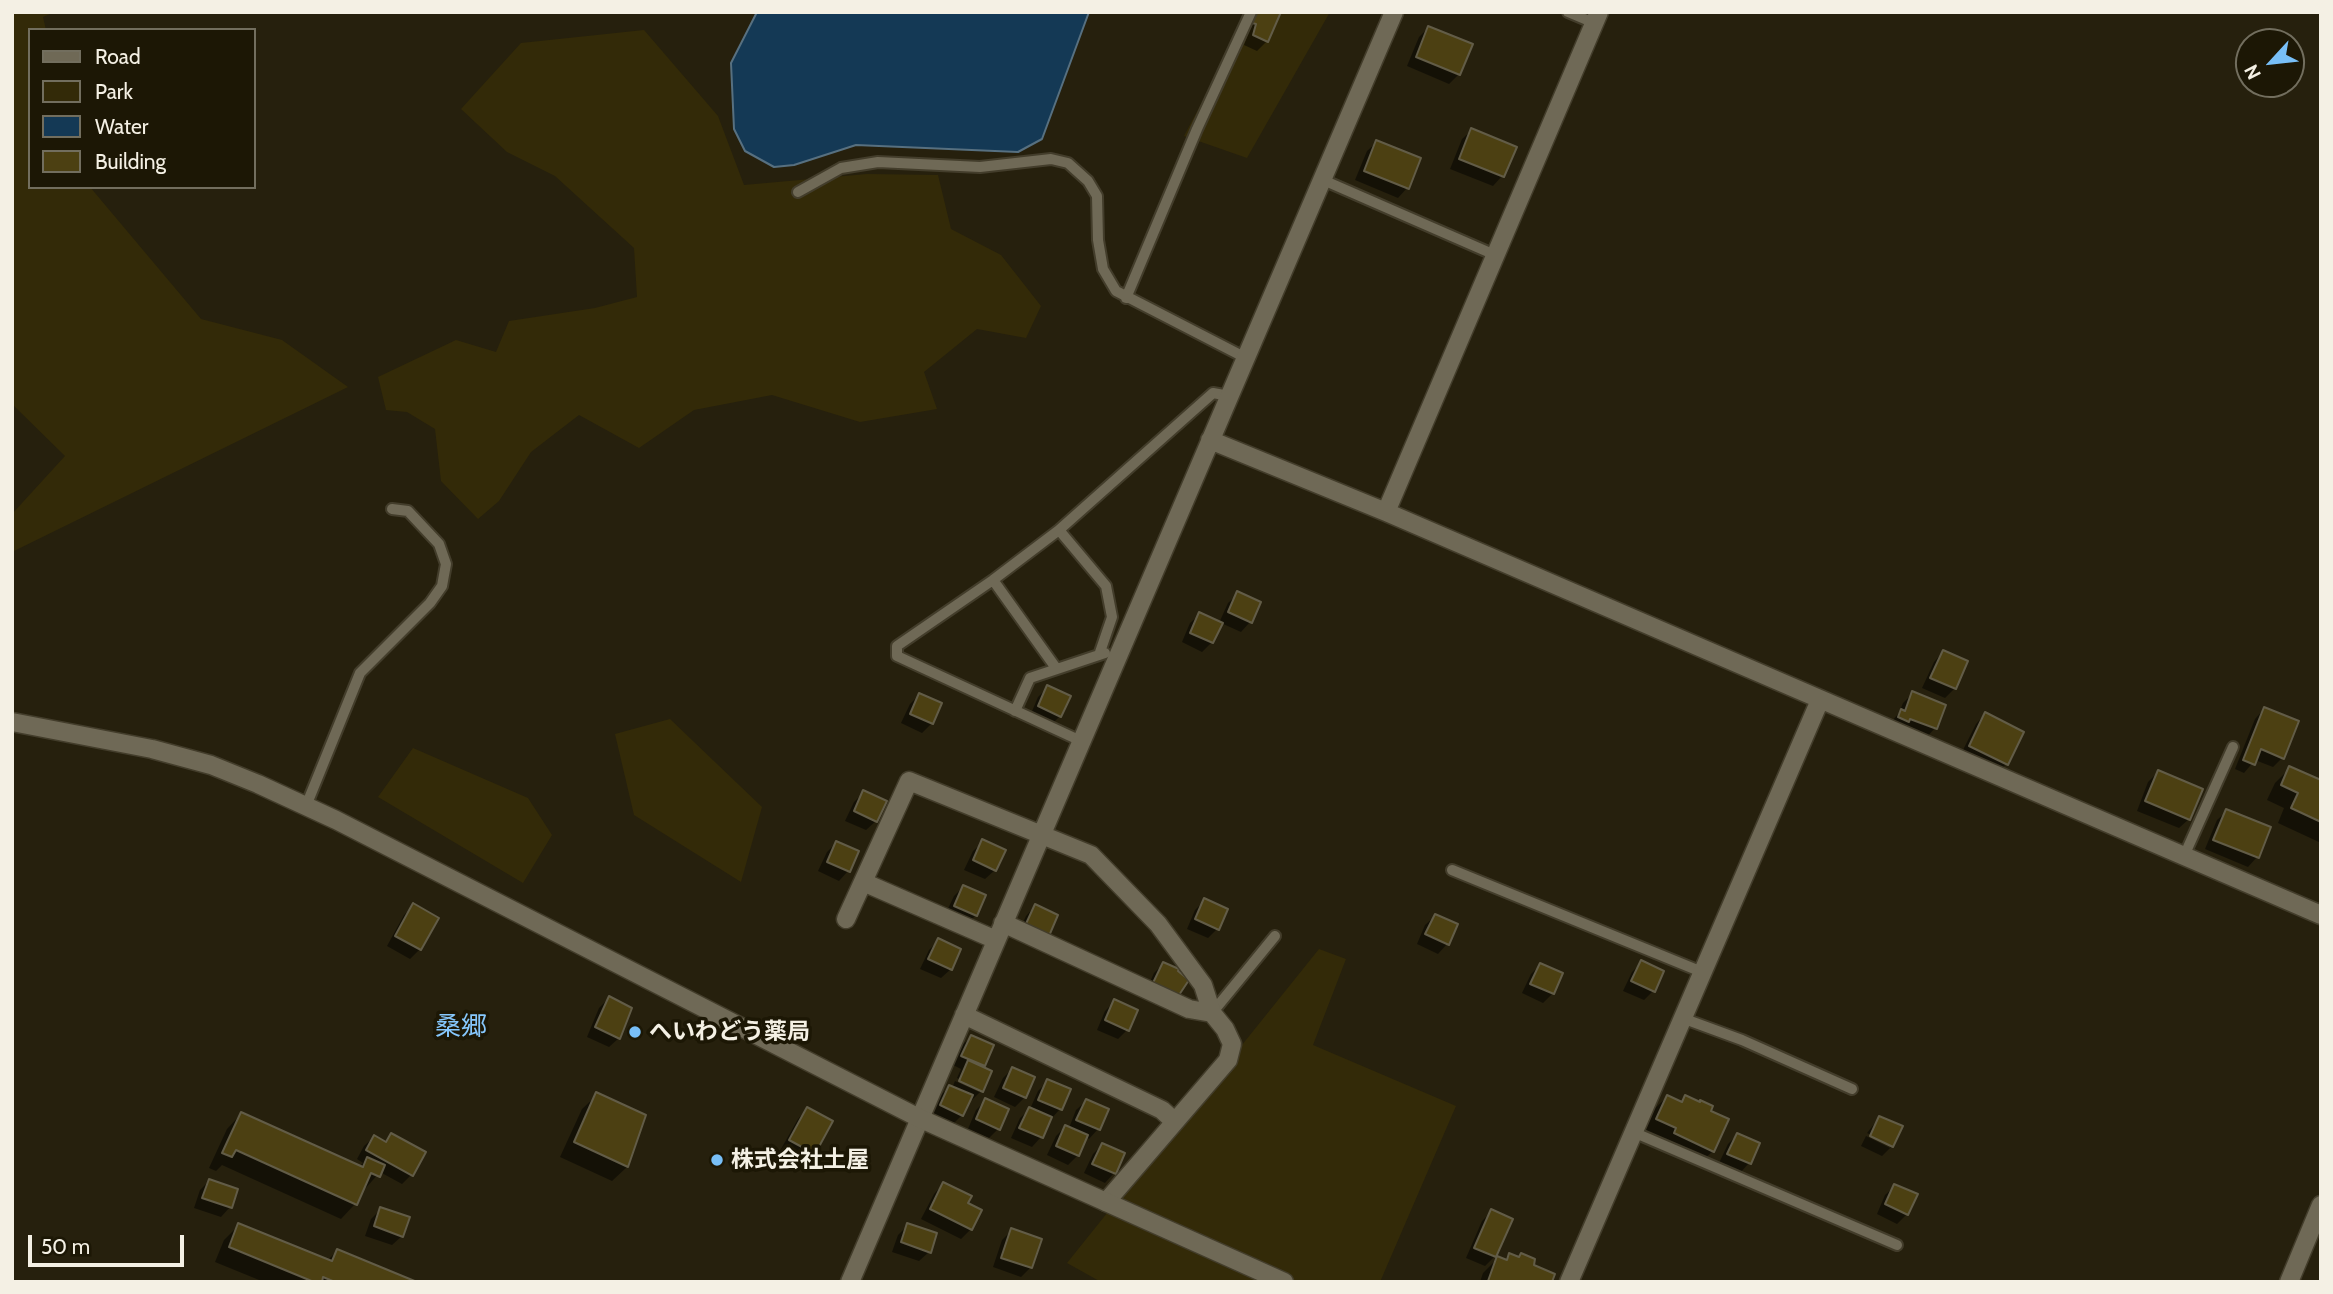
<!DOCTYPE html>
<html>
<head>
<meta charset="utf-8">
<style>
  body { margin:0 }
  #map { position:relative; width:2333px; height:1294px; overflow:hidden; background:#26200d; font-family:Cabin,sans-serif }
  canvas { display:block }
  .frame { position:absolute; inset:0; border:14px solid #f4f0e4; pointer-events:none }
  .legend { position:absolute; left:28px; top:28px; width:228px; height:161px; box-sizing:border-box; background:#1c1705; border:2px solid #726e5e; margin:0; padding:9px 12px; list-style:none; font-size:21px; color:#f4f0e4 }
  .legend li { display:flex; align-items:center; gap:14px; height:35px }
  .legend b { width:35px; border:2px solid #726e5e }
  .north { position:absolute; left:2235px; top:28px; width:70px; height:70px; box-sizing:border-box; background:#1c1705; border:2px solid #726e5e; border-radius:50%; rotate:243deg; font-size:19px; font-weight:700; line-height:28px; text-align:center; color:#f4f0e4 }
  .north::after { content:''; display:block; margin:auto; width:24px; height:32px; background:#78bff7; clip-path:polygon(50% 0,100% 100%,50% 72%,0 100%) }
  .scale { position:absolute; left:28px; top:1235px; width:156px; height:32px; box-sizing:border-box; border:4px solid #f4f0e4; border-top:0; padding-left:9px; font-size:21px; line-height:24px; white-space:nowrap; color:#f4f0e4; -webkit-text-stroke:5px #1c1705; paint-order:stroke }
</style>
</head>
<body>
<div id="map">
<canvas width="2333" height="1294"></canvas>
<div class="frame"></div>
<ul class="legend">
<li><b style="height:9px;background:#6f6956"></b>Road</li>
<li><b style="height:19px;background:#332a08"></b>Park</li>
<li><b style="height:19px;background:#143955"></b>Water</li>
<li><b style="height:19px;background:#4c4012"></b>Building</li>
</ul>
<div class="north">N</div>
<div class="scale">50 m</div>
</div>
<script>
const context = document.querySelector('canvas').getContext('2d');
context.lineJoin = 'round';
function paint(path, color) {
  context.fillStyle = color;
  context.fill(path, 'evenodd');
}
function poly(rows) {
  const path = new Path2D();
  for (const r of rows) {
    path.moveTo(r[0], r[1]);
    for (let i = 2; i < r.length; i += 2) path.lineTo(r[i], r[i + 1]);
  }
  return path;
}
function stroke(path, color, width, dash) {
  context.strokeStyle = color;
  context.lineWidth = width;
  context.lineCap = dash ? 'butt' : 'round';
  context.setLineDash(dash || []);
  context.stroke(path);
}
function label(font, color, halo, rows, align = 'center') {
  context.font = font + ' Cabin,"Noto Sans JP",sans-serif';
  context.lineWidth = 7;
  context.setLineDash([]);
  context.textBaseline = 'middle';
  context.strokeStyle = halo;
  context.fillStyle = color;
  for (const [text, x, y, turn = 0] of rows) {
    context.save();
    context.translate(x, y);
    context.rotate((+turn || 0) * Math.PI / 180);
    context.textAlign = isNaN(turn) ? turn : align;
    if (halo) context.strokeText(text, 0, 0);
    context.fillText(text, 0, 0);
    context.restore();
  }
}
const green = poly([
  [12,12,54,12,43,17,46,30,30,30,30,187,90,187,201,319,282,340,348,387,12,552,12,514,65,456,12,404],
  [1250,12,1330,12,1247,158,1184,136],
  [644,30,718,116,744,185,867,174,938,175,951,229,1001,255,1041,306,1026,338,977,329,924,372,937,409,860,422,772,395,694,410,639,448,579,415,531,452,499,501,478,519,441,481,435,429,407,412,386,410,378,377,456,340,496,352,509,321,595,308,637,297,634,248,555,176,507,152,461,109,521,43],
  [670,719,762,807,741,882,634,815,615,734],
  [413,748,528,798,552,835,523,883,378,797],
  [1319,949,1346,959,1313,1045,1456,1106,1380,1282,1101,1282,1067,1263]
]);
const water = poly([
  [757,12,1089,12,1042,139,1018,152,856,145,794,165,774,167,745,151,734,129,731,63,757,12]
]);
const shadow = poly([
  [1256,12,1279,12,1267,41,1257,51,1244,45,1248,34,1243,32],
  [1428,28,1459,74,1449,84,1407,66,1419,37],
  [1472,130,1514,147,1502,176,1493,186,1450,169,1462,139],
  [1377,142,1407,188,1398,198,1355,180,1367,151],
  [1238,594,1250,622,1241,632,1221,623,1212,642,1202,652,1182,642,1190,623,1200,614,1219,623,1228,603],
  [1943,652,1966,662,1954,689,1945,698,1922,688,1934,662],
  [1048,687,1060,716,1051,725,1030,716,1038,697],
  [1913,693,1935,728,1926,738,1892,721,1899,713,1903,703],
  [919,695,932,723,922,733,901,723,910,704],
  [2264,709,2282,758,2273,767,2255,760,2244,773,2235,769,2255,719],
  [1985,714,2022,732,2006,764,1997,774,1960,756,1976,724],
  [2290,768,2321,782,2321,843,2278,823,2284,808,2267,800,2275,783],
  [2158,772,2189,819,2179,828,2137,811,2148,782],
  [864,792,876,821,866,830,845,821,854,802],
  [2227,811,2257,857,2248,867,2205,849,2217,820],
  [983,842,995,870,985,879,964,870,973,851],
  [836,843,857,852,848,871,839,881,818,871,827,852],
  [963,887,976,915,966,925,945,915,954,896],
  [1205,900,1217,929,1208,938,1187,929,1195,910],
  [413,906,437,918,420,949,410,959,387,946,404,915],
  [1035,906,1047,935,1017,935,1026,916],
  [1435,916,1447,944,1438,954,1417,944,1425,925],
  [938,941,951,969,941,978,920,969,929,950],
  [1641,963,1653,991,1644,1000,1623,991,1632,972],
  [1163,964,1176,970,1144,995,1154,973],
  [1540,965,1553,993,1543,1003,1522,993,1531,974],
  [609,998,619,1038,609,1047,587,1037,599,1008],
  [1115,1001,1127,1030,1118,1039,1097,1030,1105,1011],
  [971,1037,992,1046,982,1068,981,1091,972,1100,969,1099,962,1115,952,1125,932,1115,940,1096,949,1087,952,1088,955,1081,979,1092,979,1088,957,1078,961,1069,953,1065,961,1046],
  [1012,1069,1025,1097,1015,1107,994,1097,1003,1078],
  [1048,1081,1068,1090,1060,1109,1051,1119,1041,1137,1032,1147,1011,1138,1020,1118,1030,1109,1038,1091],
  [597,1095,644,1116,627,1167,612,1181,560,1157,582,1109],
  [1667,1097,1680,1103,1686,1097,1713,1151,1698,1165,1642,1134,1652,1111],
  [986,1100,998,1129,989,1138,968,1129,976,1110],
  [1086,1101,1098,1129,1089,1139,1086,1137,1078,1155,1068,1165,1047,1155,1056,1136,1065,1127,1069,1128,1076,1110],
  [807,1109,814,1153,804,1162,781,1149,798,1119],
  [241,1114,359,1167,363,1163,357,1159,364,1146,374,1137,384,1142,391,1135,411,1175,402,1184,380,1172,364,1190,362,1190,355,1204,341,1219,222,1165,216,1171,209,1168,227,1129],
  [1879,1118,1892,1146,1882,1156,1861,1146,1866,1136,1890,1148,1890,1144,1867,1133],
  [1737,1135,1758,1144,1749,1163,1740,1173,1719,1163,1728,1144],
  [1102,1145,1114,1173,1105,1183,1084,1173,1093,1154],
  [209,1181,230,1207,221,1217,194,1208,200,1190],
  [943,1184,966,1203,971,1229,961,1239,921,1219,934,1194],
  [1895,1186,1907,1214,1897,1224,1877,1214,1885,1195],
  [381,1209,402,1236,392,1245,365,1236,371,1219],
  [1492,1211,1495,1256,1485,1266,1466,1258,1482,1221],
  [239,1225,327,1261,337,1251,412,1282,264,1282,215,1262,224,1240],
  [908,1225,929,1252,919,1261,892,1252,898,1235],
  [1012,1230,1031,1267,1021,1277,993,1267,1002,1240],
  [1510,1255,1517,1258,1521,1255,1550,1282,1480,1282,1483,1273,1498,1258,1504,1261]
]);
const building = poly([
  [1256,12,1281,12,1268,42,1253,35,1256,24,1252,23,1256,12],
  [1428,26,1473,44,1460,75,1416,57,1428,26],
  [1471,128,1517,147,1504,177,1459,159,1471,128],
  [1376,140,1421,158,1409,189,1364,171,1376,140],
  [1237,591,1261,602,1252,623,1228,612,1237,591],
  [1199,612,1223,623,1213,643,1190,633,1199,612],
  [1943,650,1968,661,1956,689,1930,678,1943,650],
  [1047,685,1071,696,1061,717,1038,706,1047,685],
  [1912,691,1946,705,1937,729,1910,719,1909,722,1898,717,1901,709,1905,711,1912,691],
  [919,693,942,703,933,724,910,714,919,693],
  [2264,707,2299,721,2284,759,2261,749,2255,765,2243,760,2264,707],
  [1985,712,2024,732,2008,765,1969,746,1985,712],
  [2289,766,2321,780,2321,822,2291,808,2298,793,2281,785,2289,766],
  [2158,770,2203,789,2190,820,2145,801,2158,770],
  [863,790,887,801,877,822,854,811,863,790],
  [2226,809,2271,827,2259,858,2213,840,2226,809],
  [982,839,1006,850,996,871,973,860,982,839],
  [836,841,859,851,850,872,827,862,836,841],
  [963,885,986,895,977,916,954,906,963,885],
  [1204,898,1228,909,1219,930,1195,919,1204,898],
  [413,903,439,918,421,950,395,936,413,903],
  [1035,904,1058,915,1049,936,1025,926,1035,904],
  [1435,914,1458,924,1449,945,1425,934,1435,914],
  [938,938,961,949,952,970,928,959,938,938],
  [1641,960,1664,971,1655,992,1631,981,1641,960],
  [1163,962,1179,969,1178,971,1189,980,1177,998,1152,985,1163,962],
  [1540,963,1563,973,1554,994,1530,984,1540,963],
  [609,996,632,1008,620,1039,595,1027,609,996],
  [1114,999,1138,1010,1129,1031,1105,1020,1114,999],
  [971,1035,994,1045,985,1066,961,1056,971,1035],
  [968,1060,992,1071,983,1092,959,1081,968,1060],
  [1012,1067,1035,1077,1026,1098,1003,1088,1012,1067],
  [1047,1079,1071,1089,1062,1110,1038,1100,1047,1079],
  [949,1085,973,1095,963,1116,940,1105,949,1085],
  [596,1092,646,1115,628,1167,574,1142,596,1092],
  [1667,1095,1682,1102,1685,1095,1700,1102,1700,1100,1713,1106,1711,1111,1729,1119,1714,1152,1674,1133,1676,1128,1656,1119,1667,1095],
  [985,1098,1009,1109,1000,1130,976,1119,985,1098],
  [1086,1099,1109,1109,1100,1130,1076,1120,1086,1099],
  [807,1107,833,1121,815,1154,789,1140,807,1107],
  [1029,1107,1052,1117,1043,1138,1019,1128,1029,1107],
  [241,1112,363,1167,367,1157,385,1165,380,1177,371,1173,357,1205,236,1150,232,1157,222,1153,241,1112],
  [1879,1116,1903,1126,1893,1147,1870,1136,1879,1116],
  [1065,1125,1088,1135,1079,1156,1056,1146,1065,1125],
  [391,1133,426,1152,413,1176,366,1150,374,1135,386,1142,391,1133],
  [1737,1133,1760,1143,1751,1164,1727,1154,1737,1133],
  [1102,1143,1125,1153,1116,1174,1092,1164,1102,1143],
  [209,1179,238,1189,232,1208,202,1198,209,1179],
  [943,1182,972,1196,968,1203,982,1210,972,1230,930,1209,943,1182],
  [1894,1184,1918,1194,1908,1215,1885,1204,1894,1184],
  [380,1207,410,1217,403,1237,374,1226,380,1207],
  [1491,1209,1513,1219,1496,1257,1474,1248,1491,1209],
  [238,1223,332,1261,337,1249,417,1282,335,1282,323,1277,322,1282,314,1282,229,1247,238,1223],
  [907,1223,937,1233,931,1253,901,1242,907,1223],
  [1011,1228,1042,1239,1032,1268,1001,1258,1011,1228],
  [1509,1253,1519,1257,1521,1253,1535,1259,1534,1265,1555,1274,1552,1282,1488,1281,1497,1256,1507,1260,1509,1253]
]);
const service = poly([
  [1568,12,1594,23],
  [1323,180,1495,255],
  [798,192,841,168,878,162,980,167,1051,159,1068,163,1088,181,1097,196,1098,240,1103,269,1116,291,1246,358],
  [1126,298,1197,129,1251,12],
  [1059,530,1106,586,1112,617,1099,655],
  [993,580,1056,668],
  [1015,711,1030,678,1105,653],
  [1081,741,897,656,897,646,993,580,1059,530,1213,393,1229,396],
  [306,806,360,673,430,603,442,586,446,564,439,544,408,511,392,509],
  [2184,856,2233,747],
  [1452,870,1702,972],
  [1212,1013,1275,936],
  [1682,1018,1742,1040,1852,1089],
  [1633,1132,1897,1245]
]);
const minor = poly([
  [1210,440,1386,512,2321,915],
  [1386,512,1599,12],
  [863,882,996,940],
  [846,919,909,781,1091,855,1158,924,1203,985,1212,1013,1225,1029,1232,1044,1228,1060,1106,1202],
  [1003,923,1189,1009,1212,1013],
  [964,1015,1162,1110,1174,1121],
  [850,1282,1394,12],
  [1569,1282,1820,700],
  [2289,1282,2321,1205]
]);
const tertiary = poly([
  [12,722,152,749,211,765,258,784,336,820,919,1118,1284,1282]
]);
const markers = [
  [635,1032,7,"#78bff7"],
  [717,1160,7,"#78bff7"]
];
const poiNames = [
  ["へいわどう薬局",649,1032],
  ["株式会社土屋",731,1160]
];
const quarterNames = [
  ["桑郷",461,1027]
];
paint(green, '#332a08');
paint(water, '#143955');
stroke(water, '#577080', 2);
paint(shadow, '#0007');
paint(building, '#4c4012');
stroke(building, '#625c47', 2);
stroke(service, '#433d2b', 14);
stroke(minor, '#433d2b', 21);
stroke(tertiary, '#433d2b', 21);
stroke(service, '#6f6956', 10);
stroke(minor, '#6f6956', 18);
stroke(tertiary, '#6f6956', 18);
for (const [x, y, r, color] of markers) {
  const dot = new Path2D();
  dot.arc(x, y, r, 0, 2 * Math.PI);
  context.fillStyle = color;
  context.fill(dot);
  stroke(dot, '#1c1705', 2.5);
}
label('bold 23px', '#f4f0e4', '#1c1705', poiNames, 'left');
label('26px', '#86c7fc', '#1c1705', quarterNames);
</script>
</body>
</html>
